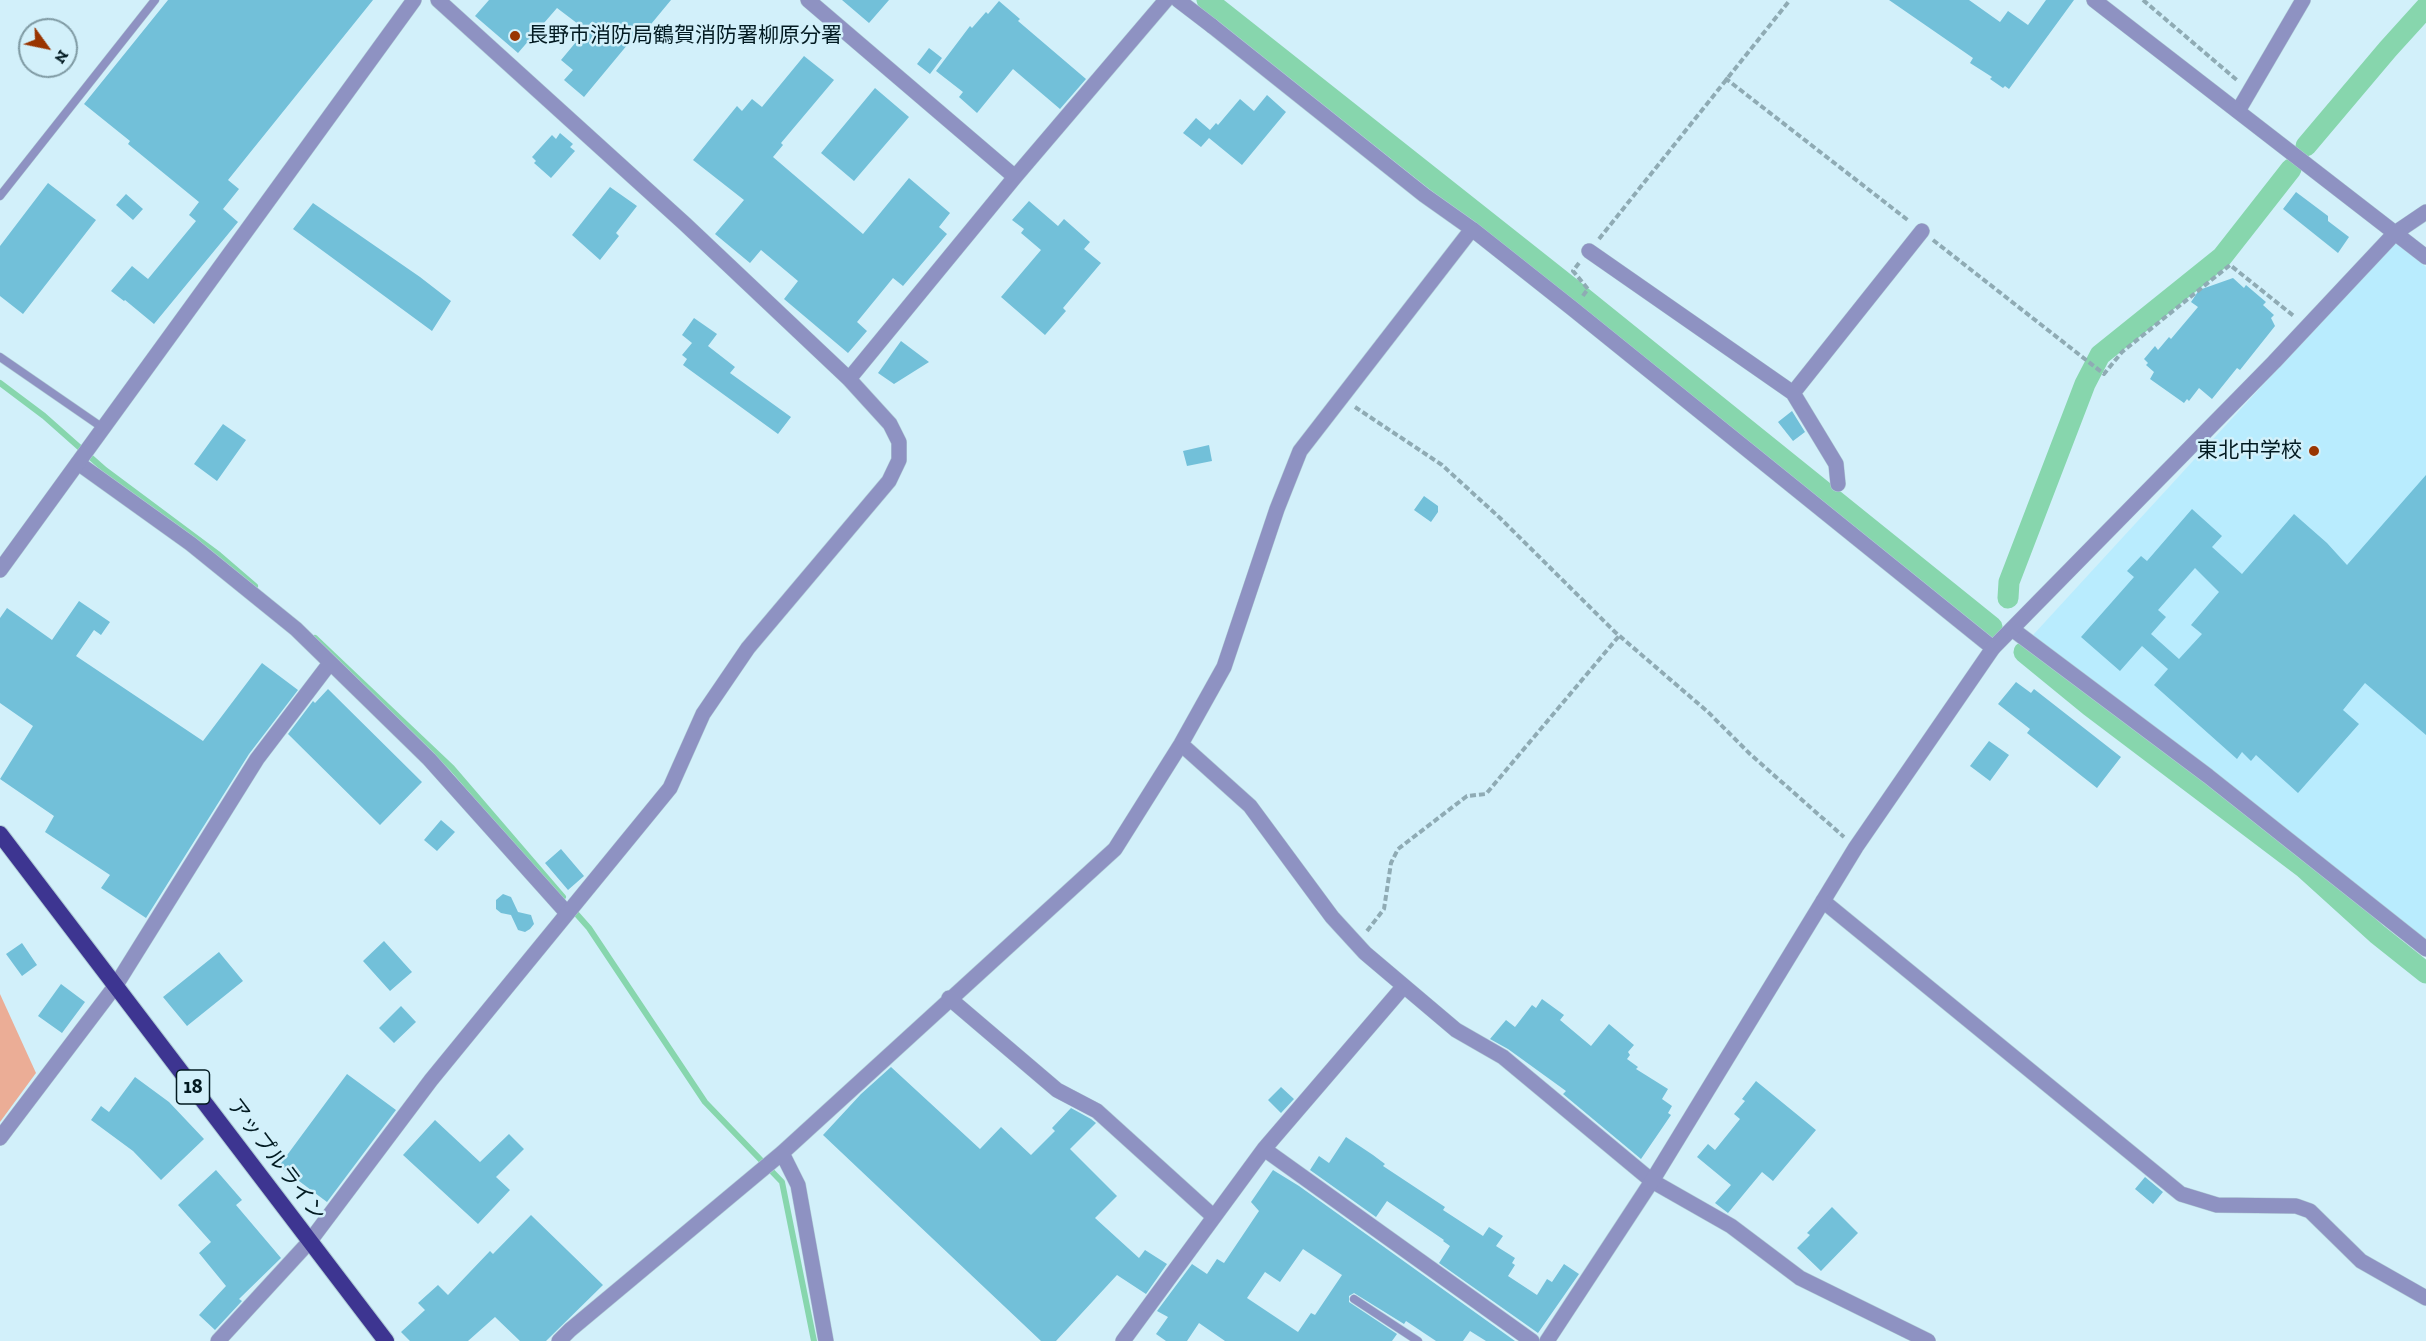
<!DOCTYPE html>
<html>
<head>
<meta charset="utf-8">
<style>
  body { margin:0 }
  #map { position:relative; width:2426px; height:1341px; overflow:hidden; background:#d2f0fa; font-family:"Zilla Slab",serif }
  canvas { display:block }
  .north { position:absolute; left:18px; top:18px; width:60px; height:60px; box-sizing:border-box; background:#d2f0fa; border:2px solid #7f9aa3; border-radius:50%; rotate:123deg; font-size:16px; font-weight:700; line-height:24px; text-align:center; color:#021a21 }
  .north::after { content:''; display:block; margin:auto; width:21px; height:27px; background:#993501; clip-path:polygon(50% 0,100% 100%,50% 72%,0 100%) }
</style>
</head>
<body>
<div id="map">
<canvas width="2426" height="1341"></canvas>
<div class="north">N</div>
</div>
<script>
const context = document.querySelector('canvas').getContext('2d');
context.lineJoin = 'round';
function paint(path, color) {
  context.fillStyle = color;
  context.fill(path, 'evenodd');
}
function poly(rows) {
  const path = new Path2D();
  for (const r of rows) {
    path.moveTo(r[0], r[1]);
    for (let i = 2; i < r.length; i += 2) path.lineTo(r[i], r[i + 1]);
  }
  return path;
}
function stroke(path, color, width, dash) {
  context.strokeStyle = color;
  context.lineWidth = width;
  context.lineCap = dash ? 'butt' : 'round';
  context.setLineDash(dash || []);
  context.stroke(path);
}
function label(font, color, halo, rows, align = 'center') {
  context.font = font + ' "Zilla Slab","Noto Sans JP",serif';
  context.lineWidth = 5;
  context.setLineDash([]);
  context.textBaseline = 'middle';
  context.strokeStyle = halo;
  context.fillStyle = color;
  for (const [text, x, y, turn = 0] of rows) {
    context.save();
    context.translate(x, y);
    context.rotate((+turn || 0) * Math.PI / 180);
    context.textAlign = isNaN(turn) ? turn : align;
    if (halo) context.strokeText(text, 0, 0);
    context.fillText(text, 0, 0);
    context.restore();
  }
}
const built = poly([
  [2396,240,2426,267,2426,942,2033,635]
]);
const green = poly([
  [0,994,36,1073,0,1122]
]);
const stream = poly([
  [0,383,44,416,105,470,219,555,255,586],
  [315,638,452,768,563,897],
  [573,910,589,928,705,1102,782,1182,814,1341]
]);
const canal = poly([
  [1207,0,1571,288,1992,627],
  [2306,146,2388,49,2426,7],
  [2008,598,2009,582,2085,384,2100,355,2222,257,2291,169],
  [2024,652,2090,706,2303,867,2377,934,2426,973]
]);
const building = poly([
  [168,0,373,0,228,180,239,189,223,209,238,222,154,324,125,300,124,301,111,291,132,266,148,279,196,221,189,215,199,202,128,144,130,141,84,104],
  [489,0,671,0,642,35,638,32,584,97,564,80,573,70,561,60,586,30,557,8,518,53,475,16],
  [842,0,889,0,869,23],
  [1889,0,1969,0,2000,22,2008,11,2028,25,2046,0,2074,0,2009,89,2005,86,2003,88,1990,79,1992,77,1970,63,1973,58],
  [999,1,1020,19,1018,21,1086,79,1060,109,1013,69,977,113,959,97,963,92,936,71,970,26,972,28,986,12,988,14],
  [929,48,942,58,930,74,917,64],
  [804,56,834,80,781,143,783,145,773,157,863,234,909,178,950,213,939,227,947,234,903,286,893,278,857,322,867,331,848,353,784,299,798,281,761,250,750,263,715,234,744,200,693,160,737,106,742,111,752,99,762,107],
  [875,88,909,117,854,181,821,153],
  [1267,95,1286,112,1242,165,1209,138,1201,147,1183,133,1196,118,1210,130,1216,123,1218,125,1240,99,1254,111],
  [560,133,573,144,570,147,575,151,551,178,534,163,536,161,532,157,552,135,556,139],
  [48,183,96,220,23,314,0,296,0,246],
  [610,187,637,206,616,233,619,236,600,260,572,235],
  [2296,192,2328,216,2328,221,2349,237,2338,253,2283,209],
  [126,194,143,209,133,220,116,205],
  [1029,201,1058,226,1064,219,1090,242,1084,249,1101,263,1063,308,1066,311,1045,335,1001,297,1041,250,1021,233,1024,229,1012,220],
  [313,203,420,277,451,301,432,331,293,229],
  [2233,278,2244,288,2246,285,2266,302,2263,305,2274,315,2271,318,2275,326,2240,370,2237,368,2212,399,2199,388,2189,401,2187,399,2184,403,2150,379,2154,372,2146,365,2148,363,2144,359,2155,346,2158,350,2169,337,2171,339,2198,307,2191,302,2199,290],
  [694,318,717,334,708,346,735,367,730,373,791,417,778,434,683,365,687,359,682,355,692,343,682,335],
  [901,341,929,362,894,384,878,373],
  [1792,411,1805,432,1793,441,1778,422],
  [223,424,246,440,217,481,194,464],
  [1209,445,1212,461,1187,466,1183,451],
  [2426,475,2426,735,2365,683,2343,710,2359,724,2298,793,2256,755,2251,761,2242,752,2237,759,2154,685,2168,669,2142,646,2120,671,2081,637,2134,577,2127,571,2141,556,2147,561,2192,509,2222,536,2212,547,2242,574,2294,514,2327,543,2347,565],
  [2195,568,2219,592,2191,625,2202,634,2179,659,2151,634,2166,617,2158,610],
  [1424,496,1438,506,1438,512,1431,522,1414,510],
  [79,601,110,622,101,635,94,630,76,656,203,741,262,663,298,690,249,754,146,918,101,888,110,875,45,832,54,816,0,779,33,726,0,703,0,618,7,608,52,640],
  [2016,682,2031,693,2034,689,2121,757,2097,788,2027,733,2030,729,1998,704],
  [328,689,422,782,380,825,288,734,313,701,315,703],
  [1989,741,2009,755,1990,781,1970,766],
  [441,820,455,832,437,851,424,840],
  [561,849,584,876,568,890,545,863],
  [503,894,511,897,518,912,531,915,534,924,530,929,525,932,518,930,511,915,501,913,496,909,496,900],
  [384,941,412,972,390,991,363,961],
  [22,943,37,965,22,976,6,954],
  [219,952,243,981,187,1026,163,997],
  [61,984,85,1002,62,1033,38,1016],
  [1542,999,1564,1015,1560,1020,1591,1046,1609,1024,1634,1045,1628,1052,1630,1055,1627,1059,1638,1067,1636,1069,1668,1089,1662,1099,1672,1106,1668,1113,1671,1115,1641,1159,1563,1094,1566,1091,1508,1049,1490,1039,1506,1020,1515,1027,1532,1005,1536,1008],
  [401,1006,416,1022,394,1043,379,1028],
  [891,1067,980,1149,1001,1127,1031,1155,1055,1131,1052,1128,1071,1108,1091,1119,1096,1123,1070,1149,1117,1196,1095,1218,1139,1258,1145,1250,1167,1264,1146,1294,1117,1275,1056,1341,1041,1341,823,1135,861,1094],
  [347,1074,396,1110,327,1202,279,1166],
  [135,1077,169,1102,204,1139,161,1180,133,1151,91,1120,101,1106,109,1112],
  [1756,1081,1816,1130,1773,1181,1762,1172,1728,1213,1715,1203,1731,1185,1697,1157,1708,1144,1715,1150,1740,1119,1734,1114,1745,1101,1742,1099],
  [1281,1087,1294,1099,1281,1113,1268,1100],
  [435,1120,480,1162,509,1134,524,1149,496,1177,510,1190,478,1224,403,1155],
  [1346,1137,1373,1155,1385,1164,1383,1166,1445,1207,1443,1210,1483,1236,1489,1227,1503,1236,1496,1246,1515,1258,1512,1263,1515,1265,1508,1276,1537,1295,1547,1279,1552,1282,1564,1264,1579,1274,1538,1333,1439,1263,1450,1246,1443,1241,1444,1240,1387,1201,1376,1217,1310,1170,1319,1156,1329,1163],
  [216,1170,242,1200,236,1205,281,1258,239,1299,242,1301,215,1330,199,1315,226,1286,199,1253,211,1242,178,1205],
  [1273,1170,1299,1186,1515,1341,1486,1341,1470,1331,1463,1341,1436,1341,1406,1321,1404,1324,1354,1293,1349,1296,1349,1302,1397,1334,1392,1341,1225,1341,1199,1323,1187,1341,1166,1341,1156,1334,1168,1317,1157,1311,1192,1264,1207,1274,1217,1259,1224,1263,1259,1211,1251,1202],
  [1303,1249,1342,1275,1315,1315,1311,1313,1298,1332,1247,1298,1265,1272,1280,1282],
  [2145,1177,2163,1192,2153,1204,2135,1189],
  [1832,1207,1858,1233,1821,1271,1797,1248,1810,1235,1807,1233],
  [531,1215,603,1285,546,1341,520,1341,495,1317,468,1341,410,1341,401,1332,425,1310,418,1303,438,1285,448,1295,490,1251,493,1254]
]);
const path = poly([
  [2143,0,2238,81],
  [1725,78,1909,221],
  [1599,239,1790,0],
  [1933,240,2104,374,2122,352,2230,265,2295,317],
  [1579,263,1573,271,1588,289,1582,297],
  [1355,407,1442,465,1500,518,1615,632,1708,712,1750,754,1844,837],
  [1367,931,1384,909,1391,863,1398,849,1467,796,1486,794,1619,636]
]);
const service = poly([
  [0,196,155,0],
  [0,357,103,428],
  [1354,1299,1418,1341]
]);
const minor = poly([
  [1212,26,1424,195,1472,229,1573,309,1993,648],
  [2238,111,2303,0],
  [1589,251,1793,393,1836,464,1838,484],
  [1793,393,1922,231],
  [78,463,191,544,296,629,429,759,566,912],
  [2012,629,2208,776,2426,949],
  [1181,744,1250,806,1332,917,1365,953,1456,1030,1503,1057,1652,1181,1731,1226,1800,1278,1928,1341],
  [1823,901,2181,1194,2217,1205,2296,1206,2310,1211,2361,1261,2426,1298],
  [949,998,1057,1090,1097,1111,1214,1217],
  [0,1138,116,985,257,759,330,663],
  [1264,1149,1404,986],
  [782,1153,798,1185,826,1341],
  [218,1341,310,1241],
  [559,1341,570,1330,782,1153,1115,849,1181,744,1224,667,1277,509,1300,451,1472,229],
  [1123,1341,1264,1149,1532,1341]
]);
const tertiary = poly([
  [808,0,1015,177],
  [1178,0,1212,26],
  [2094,0,2426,257],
  [849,379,1015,177,1166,0],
  [0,570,414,0],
  [310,1241,431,1080,670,788,703,714,748,648,889,481,899,460,899,442,890,424,849,379,685,224,438,0],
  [1547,1341,1652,1181,1856,847,1993,648,2274,362,2395,233,2426,212]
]);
const trunk = poly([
  [0,834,386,1341]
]);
const markers = [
  [515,36,6,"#993501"],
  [2314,451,6,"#993501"]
];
const shields = [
  [193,1087,33]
];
const shieldNames = [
  ["18",193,1087]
];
const poiNames = [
  ["長野市消防局鶴賀消防署柳原分署",527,36],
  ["東北中学校",2302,451,"right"]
];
const streetNames = [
  ["アップルライン",276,1160,53]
];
paint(built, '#b9ecfe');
paint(green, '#ebad96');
stroke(stream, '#87d6ad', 6);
stroke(canal, '#87d6ad', 21);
paint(building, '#72c0d9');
stroke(service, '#b1ced7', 9);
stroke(minor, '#b1ced7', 16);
stroke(tertiary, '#b1ced7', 16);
stroke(trunk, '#b1ced7', 18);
stroke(path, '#8fabb4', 4, [6, 3]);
stroke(service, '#8e92c2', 8);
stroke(minor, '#8e92c2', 15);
stroke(tertiary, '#8e92c2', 15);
stroke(trunk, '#3d3591', 16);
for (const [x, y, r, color] of markers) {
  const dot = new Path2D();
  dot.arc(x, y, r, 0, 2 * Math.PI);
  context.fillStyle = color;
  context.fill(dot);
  stroke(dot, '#d2f0fa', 2);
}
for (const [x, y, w] of shields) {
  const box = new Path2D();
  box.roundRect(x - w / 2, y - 17, w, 34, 4.5);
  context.fillStyle = '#d2f0fa';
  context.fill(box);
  stroke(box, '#021a21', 1.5);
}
label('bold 20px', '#021a21', null, shieldNames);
label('21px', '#021a21', '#d2f0fa', poiNames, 'left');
label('21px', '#021a21', '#d2f0fa', streetNames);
</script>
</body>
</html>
